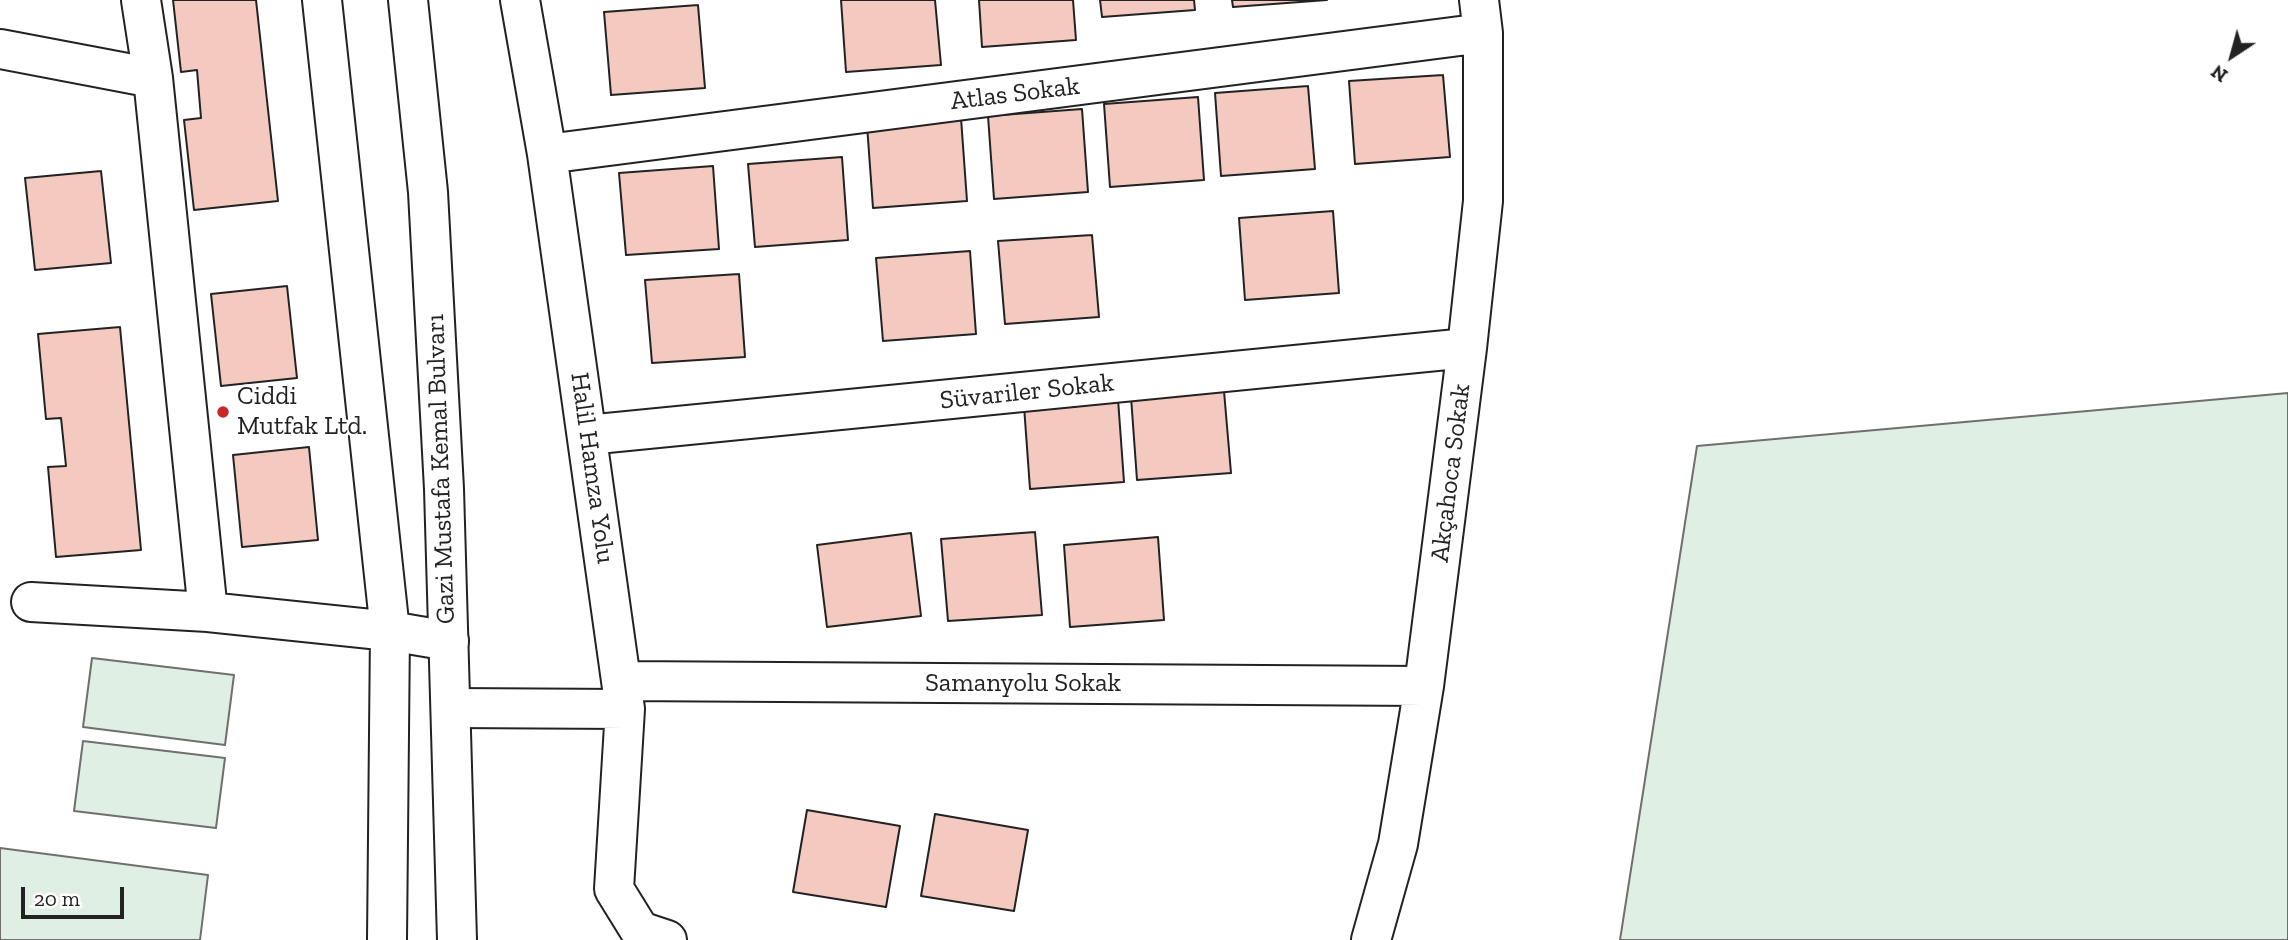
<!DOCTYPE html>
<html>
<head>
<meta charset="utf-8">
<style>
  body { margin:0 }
  #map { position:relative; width:2288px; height:940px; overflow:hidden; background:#fff; font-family:"Zilla Slab",serif }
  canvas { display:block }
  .north { position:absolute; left:2197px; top:21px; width:70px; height:70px; -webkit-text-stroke:5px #fff; paint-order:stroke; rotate:216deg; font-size:19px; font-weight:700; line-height:28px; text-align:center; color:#222 }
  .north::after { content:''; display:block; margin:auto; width:24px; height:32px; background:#222; clip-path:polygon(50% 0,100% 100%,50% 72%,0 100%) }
  .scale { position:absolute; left:21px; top:887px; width:103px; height:32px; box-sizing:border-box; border:4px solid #222; border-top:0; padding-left:9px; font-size:21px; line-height:24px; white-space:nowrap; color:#222; -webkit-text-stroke:5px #fff; paint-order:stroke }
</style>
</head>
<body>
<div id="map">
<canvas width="2288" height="940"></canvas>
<div class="north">N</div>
<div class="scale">20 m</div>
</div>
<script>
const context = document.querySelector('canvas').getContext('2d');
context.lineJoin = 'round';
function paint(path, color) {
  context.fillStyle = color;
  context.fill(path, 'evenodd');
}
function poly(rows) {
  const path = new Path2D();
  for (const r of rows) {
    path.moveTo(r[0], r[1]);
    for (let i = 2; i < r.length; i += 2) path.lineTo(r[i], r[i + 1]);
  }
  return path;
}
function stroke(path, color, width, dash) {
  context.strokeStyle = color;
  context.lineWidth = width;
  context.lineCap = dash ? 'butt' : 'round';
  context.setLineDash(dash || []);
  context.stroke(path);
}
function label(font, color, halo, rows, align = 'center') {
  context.font = font + ' "Zilla Slab",serif';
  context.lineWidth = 5;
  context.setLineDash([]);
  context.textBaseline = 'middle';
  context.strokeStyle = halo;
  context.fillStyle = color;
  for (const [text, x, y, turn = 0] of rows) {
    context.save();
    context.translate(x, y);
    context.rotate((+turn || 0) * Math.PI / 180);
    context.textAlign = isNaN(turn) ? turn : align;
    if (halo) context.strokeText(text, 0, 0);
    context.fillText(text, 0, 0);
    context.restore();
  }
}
const green = poly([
  [2288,393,2288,940,1620,940,1697,446,2288,393],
  [92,658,234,675,225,745,83,727,92,658],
  [83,741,225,758,216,828,74,811,83,741],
  [0,848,208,875,200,940,0,940,0,848]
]);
const building = poly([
  [173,0,256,0,278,201,194,210,184,120,201,118,197,70,181,72,173,0],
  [841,0,935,0,941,65,846,72,841,0],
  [979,0,1073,0,1076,40,982,47,979,0],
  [1100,0,1194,0,1195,10,1102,17,1100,0],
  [1232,0,1327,0,1233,7,1232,0],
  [698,5,705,88,611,95,604,12,698,5],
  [1443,75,1450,157,1355,164,1349,81,1443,75],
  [1308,86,1315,169,1221,176,1215,93,1308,86],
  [1198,97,1204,180,1110,187,1104,104,1198,97],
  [1082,109,1088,192,994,199,988,116,1082,109],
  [961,118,967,201,873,208,867,125,961,118],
  [842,157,848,240,755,247,748,164,842,157],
  [713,166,719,249,626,255,619,173,713,166],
  [101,171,111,263,35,270,25,178,101,171],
  [1333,211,1339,293,1245,300,1239,218,1333,211],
  [1092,235,1099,317,1005,324,998,241,1092,235],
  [970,251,976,334,883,341,876,258,970,251],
  [739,274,745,357,652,363,645,280,739,274],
  [287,286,297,378,221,386,211,294,287,286],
  [120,327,141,550,56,557,48,467,66,466,61,418,46,419,38,334,120,327],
  [1224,391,1231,473,1137,480,1131,397,1224,391],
  [1118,399,1124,482,1030,489,1024,406,1118,399],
  [309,447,318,540,242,547,233,455,309,447],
  [1035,532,1042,615,948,621,941,539,1035,532],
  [911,533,921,616,827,627,817,545,911,533],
  [1158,537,1164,620,1070,627,1064,545,1158,537],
  [807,810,900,826,886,907,793,892,807,810],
  [935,814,1028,830,1014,911,921,896,935,814]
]);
const minor = poly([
  [141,0,153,78,208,612],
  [322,0,390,631,387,940],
  [520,0,547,154,625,709,614,889,640,931,667,940],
  [0,49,153,78],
  [547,154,1483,33],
  [587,435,1467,348],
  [31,602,208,612,390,631,449,641],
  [621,681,1424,686],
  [452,708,625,709],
  [1371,940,1398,844,1424,686,1467,348,1483,201,1483,33,1479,0]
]);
const major = poly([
  [408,0,428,192,444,489,457,940]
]);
const markers = [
  [223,412,7,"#c62828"]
];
const streetNames = [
  ["Atlas Sokak",1015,94,-7],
  ["Süvariler Sokak",1027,392,-6],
  ["Halil Hamza Yolu",592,468,82],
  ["Gazi Mustafa Kemal Bulvarı",441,469,-92],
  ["Akçahoca Sokak",1451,473,-83],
  ["Samanyolu Sokak",1023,684]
];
const poiNames = [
  ["Ciddi",237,397],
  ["Mutfak Ltd.",237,427]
];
paint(green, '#e0efe3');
stroke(green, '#6f6f6f', 2);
paint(building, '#f3c9c0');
stroke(building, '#222', 2);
stroke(minor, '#222', 42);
stroke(major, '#222', 42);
stroke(minor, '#fff', 38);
stroke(major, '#fff', 38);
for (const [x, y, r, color] of markers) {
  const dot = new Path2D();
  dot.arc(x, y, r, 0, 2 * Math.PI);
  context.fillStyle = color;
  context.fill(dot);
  stroke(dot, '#fff', 2.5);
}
label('26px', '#222', '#fff', streetNames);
label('26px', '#222', '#fff', poiNames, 'left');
</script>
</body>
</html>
